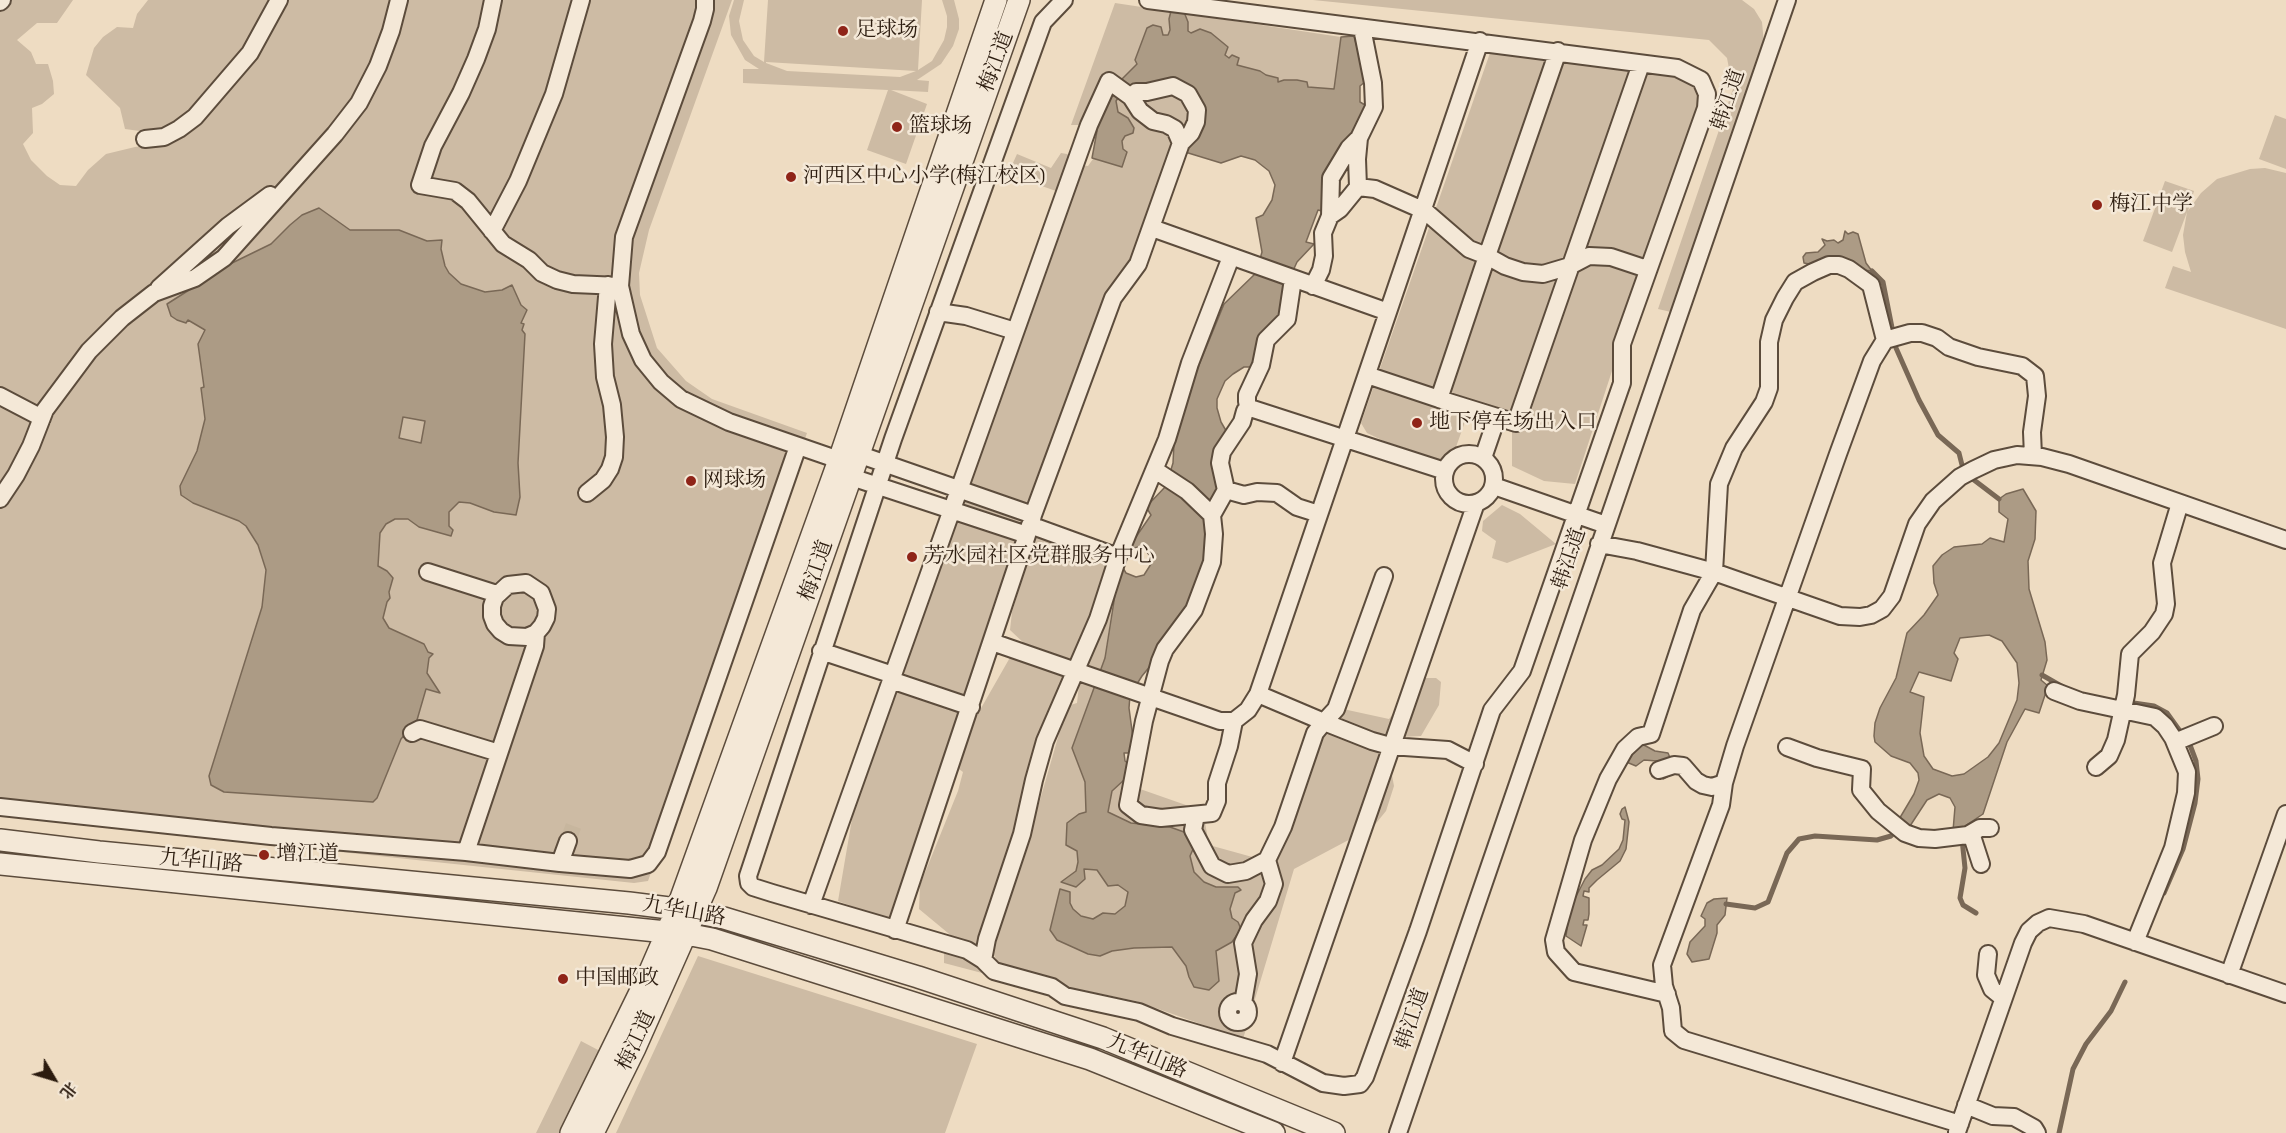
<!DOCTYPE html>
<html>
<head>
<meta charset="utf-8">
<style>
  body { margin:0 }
  #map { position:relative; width:2286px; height:1133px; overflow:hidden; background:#eedcc2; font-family:Alegreya,"Noto Serif SC",serif }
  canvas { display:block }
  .north { position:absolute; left:24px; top:1049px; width:60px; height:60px; -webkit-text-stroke:4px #f4e8d7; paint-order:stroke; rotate:128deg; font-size:16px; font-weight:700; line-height:24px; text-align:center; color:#2c1c0f }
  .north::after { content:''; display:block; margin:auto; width:21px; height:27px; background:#2c1c0f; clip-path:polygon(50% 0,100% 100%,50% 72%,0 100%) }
</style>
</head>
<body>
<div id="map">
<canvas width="2286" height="1133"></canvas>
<div class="north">北</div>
</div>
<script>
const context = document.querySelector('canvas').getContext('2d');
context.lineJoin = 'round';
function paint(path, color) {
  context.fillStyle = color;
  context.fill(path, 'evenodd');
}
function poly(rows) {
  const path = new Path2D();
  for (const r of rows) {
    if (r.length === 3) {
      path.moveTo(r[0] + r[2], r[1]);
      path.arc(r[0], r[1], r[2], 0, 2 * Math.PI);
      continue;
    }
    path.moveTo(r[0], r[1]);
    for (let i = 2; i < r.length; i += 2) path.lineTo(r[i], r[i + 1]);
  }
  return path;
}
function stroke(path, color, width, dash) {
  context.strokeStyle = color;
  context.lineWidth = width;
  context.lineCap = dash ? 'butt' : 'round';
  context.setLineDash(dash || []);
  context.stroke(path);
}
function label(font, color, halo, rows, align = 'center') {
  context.font = font + ' Alegreya,"Noto Serif SC",serif';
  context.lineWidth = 5;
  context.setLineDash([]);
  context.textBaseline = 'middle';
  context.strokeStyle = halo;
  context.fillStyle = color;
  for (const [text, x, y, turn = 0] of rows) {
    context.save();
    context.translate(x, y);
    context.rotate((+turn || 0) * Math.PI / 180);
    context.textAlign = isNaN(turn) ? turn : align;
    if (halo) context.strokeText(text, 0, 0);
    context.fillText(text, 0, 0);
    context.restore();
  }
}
const green = poly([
  [0,0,73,0,57,23,37,23,17,40,31,52,36,64,48,64,53,81,54,94,42,104,32,108,33,133,23,144,31,160,47,176,60,185,76,186,88,170,106,154,135,147,164,143,147,132,125,129,120,108,86,75,94,48,103,37,117,27,133,28,137,14,148,0,732,0,649,230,639,273,640,295,657,348,686,381,712,399,807,433,648,881,634,883,0,816],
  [734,0,744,0,739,21,743,40,754,56,764,62,768,0,922,0,918,70,932,61,944,40,947,27,947,16,942,0,954,0,959,19,959,29,953,46,941,64,917,80,929,81,928,92,891,90,927,104,906,164,867,150,888,90,743,83,743,69,759,69,745,60,731,35,729,16],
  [766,63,766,62,916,71,900,77,787,71],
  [1313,0,1742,0,1754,9,1762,22,1764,44,1671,312,1658,309,1733,89,1727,58,1709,40],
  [1115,3,1341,37,1334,89,1308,87,1306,82,1297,81,1284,80,1277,82,1278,78,1266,75,1260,71,1237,65,1225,55,1228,47,1211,33,1192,34,1188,31,1188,22,1169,19,1170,34,1162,35,1160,27,1153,25,1147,32,1137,64,1124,79,1111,89,1117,112,1116,101,1127,85,1136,87,1154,84,1203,106,1177,144,891,921,838,901,853,813,1070,196,1008,174,1017,154,1051,168,1061,153,1067,154,1081,165,1088,166,1117,125,1071,125],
  [1491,50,1686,77,1697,87,1699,105,1575,484,1544,481,1512,466,1512,432,1467,416,1456,447,1441,463,1388,443,1367,433,1361,423],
  [2275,115,2286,119,2286,169,2259,159],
  [2265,168,2286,173,2286,329,2165,288,2173,266,2191,272,2185,252,2183,235,2187,212,2172,252,2143,241,2165,181,2194,191,2188,211,2201,193,2217,179,2250,169],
  [1502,505,1520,514,1556,544,1507,563,1492,558,1496,541,1482,531,1483,521],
  [1036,533,1112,559,1085,626,982,973,944,963,944,950,954,938,919,909,920,885,958,791,963,772,956,767,964,738,1012,654,1027,646,1010,630,1012,612],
  [1112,608,1105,658,1072,748,1080,768,1203,811,1209,845,1274,863,1318,738,1343,709,1389,719,1421,678,1436,678,1441,682,1439,705,1421,736,1399,737,1391,770,1394,786,1386,811,1373,827,1294,869,1243,1039,1136,1001,1067,987,1049,978,998,963,991,949,1040,800,1067,706,1077,703,1081,667,1105,612],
  [698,956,977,1044,945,1133,616,1133],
  [581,1041,600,1051,560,1133,536,1133]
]);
const water = poly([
  [1182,7,1188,22,1188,31,1191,33,1200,29,1211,33,1228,47,1225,55,1229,58,1232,55,1239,58,1237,65,1260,71,1266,75,1278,78,1278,82,1284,80,1297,80,1307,82,1308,87,1334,89,1341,37,1354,36,1366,81,1360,86,1360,102,1370,108,1357,135,1326,212,1318,210,1306,242,1314,244,1297,262,1287,284,1285,301,1257,367,1244,367,1233,374,1225,381,1217,399,1217,408,1221,422,1228,434,1223,483,1205,576,1156,659,1142,676,1130,695,1129,708,1133,738,1129,753,1124,753,1125,761,1129,764,1128,773,1124,780,1112,791,1108,812,1131,823,1170,827,1184,832,1194,847,1190,856,1194,872,1204,882,1216,887,1238,887,1241,890,1235,893,1230,909,1232,918,1238,922,1241,929,1232,942,1216,951,1219,981,1209,990,1194,987,1189,977,1186,966,1172,947,1134,948,1112,951,1100,956,1088,954,1057,940,1050,930,1060,889,1070,892,1070,903,1073,909,1081,916,1093,919,1103,913,1115,914,1125,906,1128,892,1118,885,1108,886,1097,870,1084,869,1085,879,1076,887,1061,882,1076,871,1078,862,1077,851,1066,845,1067,823,1079,814,1086,812,1085,782,1072,748,1105,658,1120,563,1126,573,1136,577,1144,575,1151,564,1152,559,1145,549,1138,547,1127,550,1151,515,1146,507,1166,486,1173,463,1174,443,1190,387,1224,304,1256,273,1262,252,1256,218,1263,215,1272,200,1275,185,1269,171,1255,160,1241,156,1221,163,1185,152,1196,94,1127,85,1116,101,1118,112,1128,118,1134,128,1133,133,1125,136,1122,141,1123,149,1127,152,1122,167,1092,158,1097,131,1096,120,1103,104,1121,80,1137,64,1135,60,1147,28,1153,25,1161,27,1163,35,1168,35,1170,30,1169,19,1171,11,1182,7],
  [319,208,350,230,399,230,427,241,442,240,441,249,445,266,449,273,461,284,485,292,502,290,512,285,521,305,527,310,521,323,524,324,522,330,525,334,518,463,520,497,516,515,494,512,470,503,459,502,449,512,449,526,453,530,451,536,419,527,408,519,395,519,386,524,380,533,378,566,387,571,393,578,389,592,390,598,387,602,383,618,389,628,424,644,428,652,433,654,429,658,427,673,440,693,426,689,417,720,401,739,377,798,373,802,224,792,211,785,209,776,262,607,266,570,258,545,246,526,239,521,193,503,181,495,180,486,197,451,205,419,201,388,204,387,198,344,205,330,188,320,186,323,177,320,171,316,167,304,230,264,271,244,290,225,302,215,319,208],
  [403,417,425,421,421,443,399,438,403,417],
  [1845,231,1848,234,1853,232,1858,234,1866,263,1872,271,1862,270,1853,262,1825,257,1814,265,1804,263,1803,257,1806,253,1818,252,1825,245,1822,239,1827,241,1834,240,1838,243,1843,240,1845,231],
  [2023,489,2036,511,2035,539,2028,561,2029,589,2045,642,2047,660,2041,680,2048,686,2039,713,2025,709,2007,742,1983,814,1962,828,1953,831,1955,807,1950,798,1939,794,1927,800,1910,826,1898,821,1914,794,1919,780,1918,773,1910,763,1891,756,1875,742,1874,736,1875,723,1880,708,1896,678,1907,633,1924,615,1938,595,1934,583,1933,566,1942,555,1954,547,1982,544,1990,538,2004,542,2008,519,1999,512,1999,499,2006,494,2023,489],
  [1989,635,2002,641,2017,663,2019,683,2017,700,1999,743,1988,757,1964,774,1952,776,1933,769,1924,756,1920,733,1924,697,1910,692,1919,672,1951,681,1958,659,1954,653,1960,638,1989,635],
  [1642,744,1655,751,1668,753,1671,760,1670,773,1667,777,1663,779,1662,765,1657,761,1644,760,1636,766,1624,761,1642,744],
  [1625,807,1629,822,1626,849,1620,861,1597,880,1589,888,1589,892,1584,891,1583,896,1589,898,1589,914,1588,920,1584,920,1583,925,1587,925,1581,946,1566,936,1570,908,1585,879,1592,870,1602,865,1619,849,1623,840,1625,820,1622,819,1620,814,1622,809,1625,807],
  [1727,898,1725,915,1717,925,1717,933,1709,959,1692,962,1687,954,1690,942,1705,926,1705,919,1701,916,1707,903,1714,899,1727,898]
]);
const stream = poly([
  [1872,271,1883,282,1896,348,1919,400,1938,435,1959,453,1963,469,1974,480,1999,499],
  [2042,675,2063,687],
  [2127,702,2154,706,2167,713,2190,745,2196,761,2198,779,2195,803,2183,849,2164,893],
  [1962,839,1965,868,1960,898,1963,905,1976,913],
  [1726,904,1755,908,1768,902,1787,853,1799,839,1815,836,1877,840,1891,836,1896,830],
  [2059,1133,2073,1069,2086,1044,2111,1011,2125,982]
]);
const minorTunnel = poly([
  [568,841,576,819]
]);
const minor = poly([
  [493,0,487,29,476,59,461,93,433,146,420,185,455,191,468,201,503,244,529,260,542,273,557,280,573,284,620,286],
  [705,0,705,9,702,21,624,237,620,286,631,334,643,360,661,382,681,399,729,422,839,460],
  [1064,0,1043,22,893,439,748,876,749,883,753,887,772,893,967,950,983,960,994,971,1052,987,1065,996,1139,1012,1172,1026,1267,1054,1323,1083,1344,1086,1360,1084,1365,1077,1418,931,1492,710,1522,671,1622,383,1622,344,1706,108,1707,94,1701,80,1677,68,1148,0],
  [0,2,2,0],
  [1131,97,1136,92,1147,92,1173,86,1188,94,1197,110,1196,122,1191,133,1181,143],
  [145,139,164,137,179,129,195,117,250,53,279,0],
  [1358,187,1357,159,1359,138],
  [1330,216,1340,209,1358,187,1375,189,1425,211,1469,249,1487,256,1558,51],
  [492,231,518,181,554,94,581,0],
  [1313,286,1321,270,1324,256,1323,233,1330,216,1331,178,1349,148,1359,138,1374,107,1373,83,1362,28],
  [159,288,228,226,270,195],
  [938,312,966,316,1015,331],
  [1388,312,1480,41],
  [1367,375,1439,399,1487,256,1505,266,1523,272,1543,274,1570,266,1589,256,1611,257,1647,269],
  [0,396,42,418],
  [1439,399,1497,417],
  [1247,402,1247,395,1261,365,1266,340,1287,319,1293,279],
  [1250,408,1445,471],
  [849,451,1033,515,1031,524],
  [1469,479,25],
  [1483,458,1497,417,1516,423,1641,64],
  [1155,470,1187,491,1212,515],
  [842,474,1027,535,1030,525,1118,557],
  [1494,486,1606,525],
  [1226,490,1244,495,1257,492,1277,493,1297,507,1319,514],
  [587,493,603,480,610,469,614,457,615,437,612,405,605,377,603,344,608,285],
  [0,499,16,475,31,446,45,410,89,351,122,318,154,293,195,278,224,258,335,134,359,103,378,66,391,31,399,0],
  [1599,544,1637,551,1714,572,1840,616,1860,617,1871,615,1882,609,1892,596,1917,524,1933,501,1960,477,1973,470,1994,460,2017,455,2042,457,2069,464,2286,540],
  [428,572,497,594],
  [1384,576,1336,709,1324,722,1372,741,1390,746,1448,750,1475,764],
  [992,642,1220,721,1234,721,1248,710,1258,694,1388,312,1152,228],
  [821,651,893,675],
  [891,680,971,707],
  [2054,691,2080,701,2155,717,2165,726,2173,738,2187,772,2186,793,2173,848,2135,942],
  [1234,721,1229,746,1217,783,1217,801,1212,813,1161,818,1141,815,1128,805,1144,721,1160,661,1165,649,1194,610,1212,562,1214,534,1212,515,1226,490,1220,463,1222,452,1242,422,1245,411],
  [412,733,420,729,499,753],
  [2175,742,2214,726],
  [1787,747,1817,758,1862,769,1861,790,1878,811,1905,833,1919,838,1935,839,1968,835,1980,828,1990,828],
  [2096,767,2109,756,2116,740,2126,695,2130,654,2152,632,2164,614,2166,604,2162,563,2180,503],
  [1659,770,1674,765,1683,766,1696,781,1703,785,1712,787,1724,783],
  [0,807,271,836,466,852,560,863,630,869,648,864,657,852,798,446],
  [1196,815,1193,830,1212,866,1228,874,1246,871,1267,860,1283,827,1315,733,1324,722,1258,694],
  [1971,833,1981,864],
  [466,852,535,646,536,633,542,626,546,618,547,609,541,593,526,583,508,585,495,597,492,606,492,616,495,624,501,631,509,636,527,637,536,633],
  [560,863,568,841],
  [811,905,1089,125,1109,81,1131,97,1140,111,1153,121,1166,124,1175,129,1181,143,1138,264,1113,298,1033,515],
  [895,930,1027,535],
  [1988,954,1986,975,1992,989,2003,998],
  [983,960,987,939,1022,834,1034,780,1045,741,1098,619,1118,557,1167,439,1190,363,1231,257],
  [2229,975,2286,814],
  [1667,994,1574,972,1556,952,1554,940,1583,840,1608,779,1625,749,1638,737,1651,734,1692,610,1714,572,1719,484,1734,448,1764,402,1769,388,1769,342,1774,320,1785,298,1795,282,1813,272,1829,265,1839,265,1849,269,1871,285,1885,340],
  [1238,1012,10],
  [1243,1003,1248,974,1243,943,1254,920,1268,901,1274,884,1267,860],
  [1282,1063,1476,503],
  [1966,1105,1993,1116,2014,1117,2034,1128,2037,1133],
  [1960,1124,1684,1040,1673,1031,1671,1008,1664,986,1662,965,1721,805,1724,783,1735,746,1838,454,1872,361,1885,340,1910,333,1922,333,1937,338,1949,347,1978,357,2022,366,2035,376,2037,396,2032,432,2033,456],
  [1957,1132,2023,943,2029,931,2038,923,2049,918,2084,924,2286,994],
  [1398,1133,1787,0]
]);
const tertiary = poly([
  [0,840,99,852,629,903,677,909,724,918,918,977,1103,1038,1334,1133],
  [0,864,686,934,712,939,1090,1059,1274,1133],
  [571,1133,647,978,677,909,839,460,996,0],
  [593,1133,635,1048,706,888,1019,0]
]);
const markers = [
  [843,31,6,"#8f2418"],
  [897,127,6,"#8f2418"],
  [791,177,6,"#8f2418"],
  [2097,205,6,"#8f2418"],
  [1417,423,6,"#8f2418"],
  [691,481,6,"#8f2418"],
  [912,557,6,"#8f2418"],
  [264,855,6,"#8f2418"],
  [563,979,6,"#8f2418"]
];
const poiNames = [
  ["足球场",855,31],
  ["篮球场",909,127],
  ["河西区中心小学(梅江校区)",803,177],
  ["梅江中学",2109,205],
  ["地下停车场出入口",1429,423],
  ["网球场",703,481],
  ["芳水园社区党群服务中心",924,557],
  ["增江道",276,855],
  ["中国邮政",575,979]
];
const streetNames = [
  ["梅江道",997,62,-70],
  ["韩江道",1729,100,-71],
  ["韩江道",1570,559,-71],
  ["梅江道",817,571,-71],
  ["九华山路",201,862,5],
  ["九华山路",684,912,10],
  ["韩江道",1413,1019,-71],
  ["梅江道",637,1041,-65],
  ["九华山路",1147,1057,22]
];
paint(green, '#cdbba4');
paint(water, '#ac9b85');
stroke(water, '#796856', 1.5);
stroke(stream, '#796856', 5);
stroke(minorTunnel, '#c7b69e', 16, [16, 8]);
stroke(minor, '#5c4c3c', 20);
stroke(tertiary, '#5c4c3c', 24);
stroke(minor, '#f4e8d7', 16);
stroke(tertiary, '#f4e8d7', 21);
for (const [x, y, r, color] of markers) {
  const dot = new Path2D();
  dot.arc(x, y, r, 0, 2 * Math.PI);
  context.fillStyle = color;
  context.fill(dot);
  stroke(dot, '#f4e8d7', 2);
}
label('21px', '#2c1c0f', '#f4e8d7', poiNames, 'left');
label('21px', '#2c1c0f', '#f4e8d7', streetNames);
</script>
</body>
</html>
